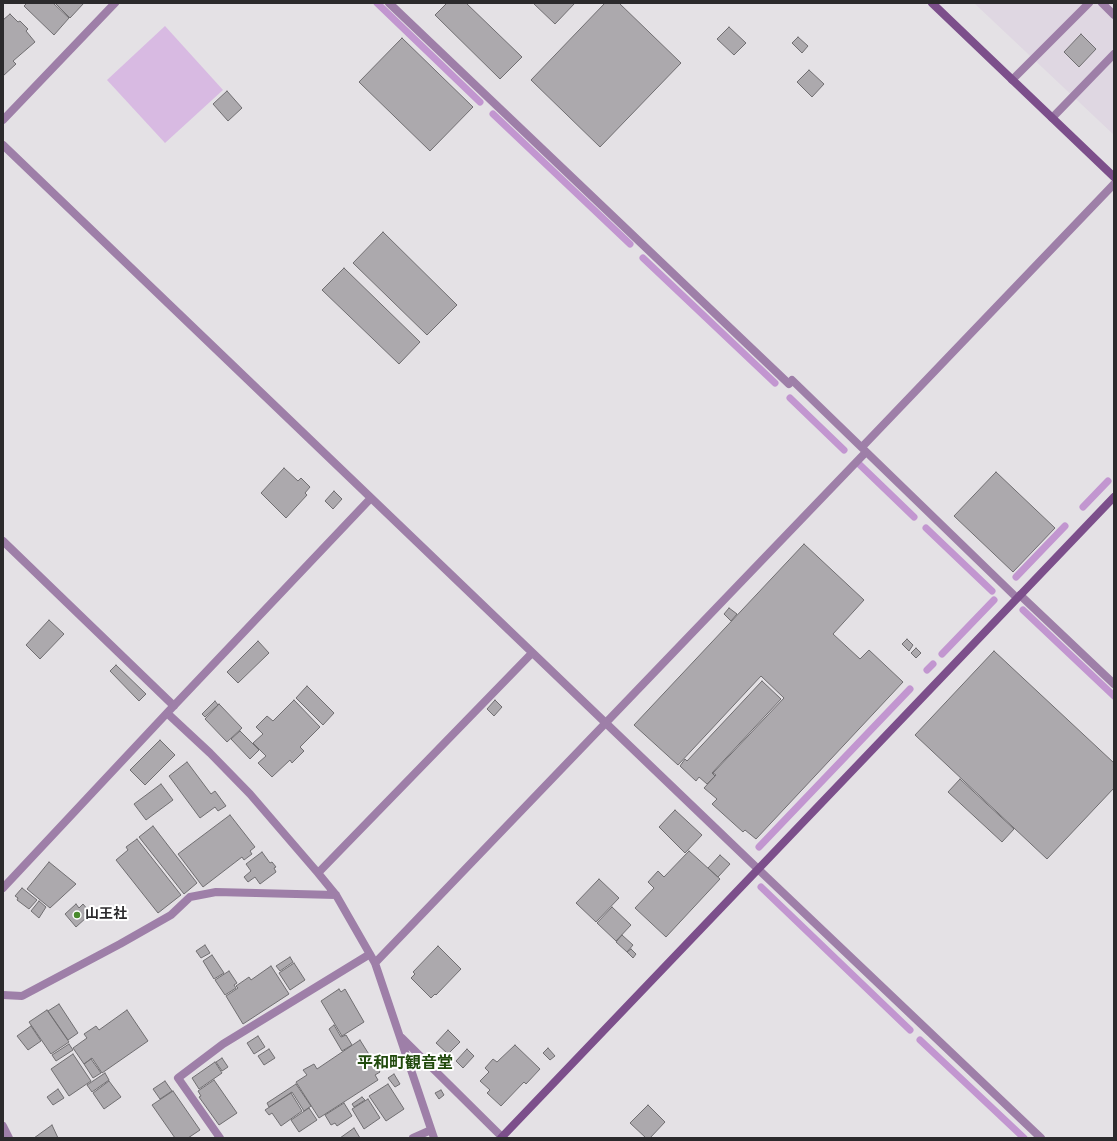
<!DOCTYPE html>
<html>
<head>
<meta charset="utf-8">
<style>
  body { margin:0 }
  #map { position:relative; width:1117px; height:1141px; overflow:hidden; background:#e4e1e5; font-family:"Nunito Sans",sans-serif }
  canvas { display:block }
  .frame { position:absolute; inset:0; border:4px solid #2b2a2c; pointer-events:none }
</style>
</head>
<body>
<div id="map">
<canvas width="1117" height="1141"></canvas>
<div class="frame"></div>
</div>
<script>
const context = document.querySelector('canvas').getContext('2d');
context.lineJoin = 'round';
function paint(path, color) {
  context.fillStyle = color;
  context.fill(path, 'evenodd');
}
function poly(rows) {
  const path = new Path2D();
  for (const r of rows) {
    path.moveTo(r[0], r[1]);
    for (let i = 2; i < r.length; i += 2) path.lineTo(r[i], r[i + 1]);
  }
  return path;
}
function stroke(path, color, width, dash) {
  context.strokeStyle = color;
  context.lineWidth = width;
  context.lineCap = dash ? 'butt' : 'round';
  context.setLineDash(dash || []);
  context.stroke(path);
}
function label(font, color, halo, rows, align = 'center') {
  context.font = font + ' "Nunito Sans","Noto Sans JP",sans-serif';
  context.lineWidth = 4;
  context.setLineDash([]);
  context.textBaseline = 'middle';
  context.strokeStyle = halo;
  context.fillStyle = color;
  for (const [text, x, y, turn = 0] of rows) {
    context.save();
    context.translate(x, y);
    context.rotate((+turn || 0) * Math.PI / 180);
    context.textAlign = isNaN(turn) ? turn : align;
    if (halo) context.strokeText(text, 0, 0);
    context.fillText(text, 0, 0);
    context.restore();
  }
}
const built = poly([
  [974,3,1114,3,1114,135]
]);
const green = poly([
  [165,26,223,90,165,143,107,80]
]);
const stream = poly([
  [377,3,480,102],
  [493,114,630,244],
  [643,258,775,383],
  [790,398,844,450],
  [859,464,914,517],
  [1083,507,1108,481],
  [926,528,992,591],
  [1016,577,1065,526],
  [1023,610,1114,696],
  [942,654,994,600],
  [927,670,933,664],
  [759,847,910,689],
  [761,887,910,1030],
  [920,1040,1024,1138]
]);
const building = poly([
  [27,3,53,3,69,18,54,35,24,6,27,3],
  [55,3,84,3,70,18,55,3],
  [447,3,466,3,522,57,500,79,435,15,447,3],
  [533,3,575,3,555,24,533,3],
  [605,3,619,3,681,63,600,147,531,80,605,3],
  [10,14,18,22,20,21,28,29,26,31,35,42,13,61,16,64,3,76,3,20,10,14],
  [729,27,746,43,734,55,717,39,729,27],
  [1081,34,1096,49,1079,67,1064,52,1081,34],
  [798,37,808,46,802,53,792,43,798,37],
  [402,38,473,107,430,151,359,82,402,38],
  [809,70,824,84,812,97,797,82,809,70],
  [227,91,242,108,228,121,213,104,227,91],
  [383,232,457,305,427,335,353,263,383,232],
  [344,268,420,342,399,364,322,290,344,268],
  [284,468,298,481,301,478,310,487,305,493,307,495,286,518,261,493,284,468],
  [996,472,1055,528,1013,572,954,516,996,472],
  [334,491,342,499,333,509,325,501,334,491],
  [804,544,864,600,833,634,860,659,869,650,903,682,756,839,745,830,743,832,712,804,717,799,704,788,716,775,713,773,784,698,761,676,678,765,634,725,804,544],
  [729,608,737,614,731,621,724,614,729,608],
  [49,620,64,634,40,659,26,645,49,620],
  [907,639,913,645,909,651,902,644,907,639],
  [258,641,269,653,238,683,227,672,258,641],
  [916,648,921,653,916,658,911,653,916,648],
  [994,651,1114,763,1114,788,1047,859,915,735,994,651],
  [116,665,146,694,139,701,110,671,116,665],
  [762,681,781,699,712,773,715,776,707,784,699,777,696,781,680,766,685,759,687,761,762,681],
  [307,686,334,713,323,725,296,698,307,686],
  [294,700,320,727,300,747,304,751,292,763,290,760,272,777,258,763,266,756,253,743,263,734,256,727,267,716,273,721,294,700],
  [495,700,502,707,494,716,487,709,495,700],
  [215,701,218,705,205,717,202,714,215,701],
  [219,704,242,728,227,742,205,719,219,704],
  [240,731,259,750,250,759,231,739,240,731],
  [160,740,175,755,145,785,130,770,160,740],
  [187,762,211,794,215,791,226,806,218,811,215,807,200,818,169,776,187,762],
  [960,779,1014,829,1002,842,948,792,960,779],
  [161,784,173,800,146,820,134,804,161,784],
  [675,810,702,835,685,853,659,827,675,810],
  [230,815,255,847,250,851,252,854,244,860,242,857,203,887,178,854,230,815],
  [153,826,197,883,184,894,139,837,153,826],
  [137,839,181,895,158,913,116,860,128,850,126,847,137,839],
  [689,851,720,879,666,937,635,908,654,888,648,882,658,871,664,877,689,851],
  [262,852,270,863,272,862,276,867,274,868,276,872,260,884,255,877,248,882,244,877,251,871,246,864,262,852],
  [720,855,730,864,718,877,708,868,720,855],
  [49,862,76,884,50,908,27,889,49,862],
  [599,879,619,898,596,922,576,903,599,879],
  [22,888,37,900,29,909,17,900,18,898,15,896,22,888],
  [39,901,46,907,39,918,31,911,39,901],
  [76,904,79,908,83,904,88,910,84,913,87,917,76,927,65,914,76,904],
  [612,907,631,925,616,941,597,923,612,907],
  [622,935,633,945,627,952,616,942,622,935],
  [205,945,210,953,201,958,196,951,205,945],
  [438,946,461,969,436,995,435,994,431,998,411,978,415,974,413,972,438,946],
  [631,949,636,954,633,958,627,952,631,949],
  [212,955,224,973,214,979,203,961,212,955],
  [290,957,293,962,280,971,276,966,290,957],
  [294,963,305,980,290,990,279,973,294,963],
  [271,966,289,994,243,1024,226,996,238,988,236,986,249,977,251,980,271,966],
  [229,971,237,983,234,985,236,988,225,995,215,980,229,971],
  [339,989,341,992,345,989,364,1022,342,1036,321,1001,339,989],
  [59,1004,78,1033,68,1040,48,1011,59,1004],
  [47,1010,69,1042,51,1054,29,1022,47,1010],
  [127,1010,148,1041,102,1073,92,1058,84,1064,73,1048,87,1038,84,1034,96,1026,99,1030,127,1010],
  [334,1025,341,1037,346,1035,352,1045,342,1051,329,1029,334,1025],
  [31,1026,41,1041,28,1050,17,1036,31,1026],
  [448,1030,460,1042,448,1054,436,1043,448,1030],
  [258,1036,265,1047,254,1054,247,1043,258,1036],
  [360,1040,380,1072,375,1075,378,1080,319,1118,296,1082,307,1075,303,1070,314,1064,317,1069,360,1040],
  [69,1044,73,1050,56,1061,52,1055,69,1044],
  [515,1045,540,1069,526,1084,524,1082,501,1106,487,1093,490,1090,480,1081,489,1072,485,1068,493,1059,497,1062,515,1045],
  [548,1048,555,1056,550,1060,543,1053,548,1048],
  [269,1049,275,1058,264,1065,258,1056,269,1049],
  [467,1049,474,1056,463,1068,456,1061,467,1049],
  [73,1054,91,1081,69,1096,51,1069,73,1054],
  [222,1058,228,1067,222,1071,216,1062,222,1058],
  [91,1059,101,1073,93,1078,84,1064,91,1059],
  [215,1062,222,1073,199,1089,192,1078,215,1062],
  [105,1073,109,1080,92,1092,87,1085,105,1073],
  [394,1074,400,1084,395,1087,388,1078,394,1074],
  [214,1080,237,1113,219,1125,199,1097,201,1096,198,1091,214,1080],
  [109,1081,121,1097,104,1109,93,1093,109,1081],
  [165,1081,172,1091,160,1099,153,1089,165,1081],
  [296,1084,311,1106,304,1111,292,1092,269,1107,267,1103,296,1084],
  [388,1084,404,1109,386,1121,369,1096,388,1084],
  [58,1089,64,1098,53,1105,47,1097,58,1089],
  [441,1090,444,1095,439,1099,435,1093,441,1090],
  [173,1091,200,1130,188,1138,175,1138,152,1105,173,1091],
  [291,1093,302,1111,281,1126,272,1113,269,1115,265,1110,291,1093],
  [362,1097,365,1100,354,1107,352,1104,362,1097],
  [368,1099,380,1118,364,1129,352,1109,368,1099],
  [344,1103,352,1116,337,1126,335,1123,331,1125,325,1115,344,1103],
  [648,1105,665,1122,650,1138,646,1138,630,1123,648,1105],
  [309,1108,317,1120,299,1132,291,1120,309,1108],
  [52,1125,58,1138,34,1138,52,1125],
  [354,1128,360,1138,340,1138,354,1128]
]);
const lane = poly([
  [1102,3,1114,15],
  [1012,80,1089,3],
  [1052,118,1114,54]
]);
const street = poly([
  [389,3,789,384],
  [3,120,115,3],
  [3,145,758,869,1041,1138],
  [792,380,1017,598],
  [862,447,1114,184],
  [3,541,174,706],
  [1020,595,1114,684],
  [167,713,210,753,250,794,318,873,336,895,375,963,434,1138],
  [318,873,532,653],
  [3,888,167,713,371,498],
  [375,963,866,452],
  [3,995,22,996,120,944,171,915,190,897,216,892,336,895],
  [402,1038,502,1137],
  [3,1126,9,1138],
  [220,1138,178,1078,223,1044,370,954],
  [413,1138,431,1130]
]);
const secondary = poly([
  [932,3,1114,177],
  [501,1138,1114,497]
]);
const markers = [
  [77,915,4,"#498a2c"]
];
const poiNames = [
  ["山王社",85,915]
];
const quarterNames = [
  ["平和町観音堂",405,1064]
];
paint(built, '#dfd7e2');
paint(green, '#d8bae2');
stroke(stream, '#c296d0', 7);
paint(building, '#aca9ad');
stroke(building, '#706e71', 1);
stroke(lane, '#9e7fa8', 8);
stroke(street, '#9e7fa8', 8);
stroke(secondary, '#7c4f8b', 8);
for (const [x, y, r, color] of markers) {
  const dot = new Path2D();
  dot.arc(x, y, r, 0, 2 * Math.PI);
  context.fillStyle = color;
  context.fill(dot);
  stroke(dot, '#fff', 1.5);
}
label('bold 14px', '#2b2a2c', '#fff', poiNames, 'left');
label('bold 16px', '#214a0d', '#fff', quarterNames);
</script>
</body>
</html>
